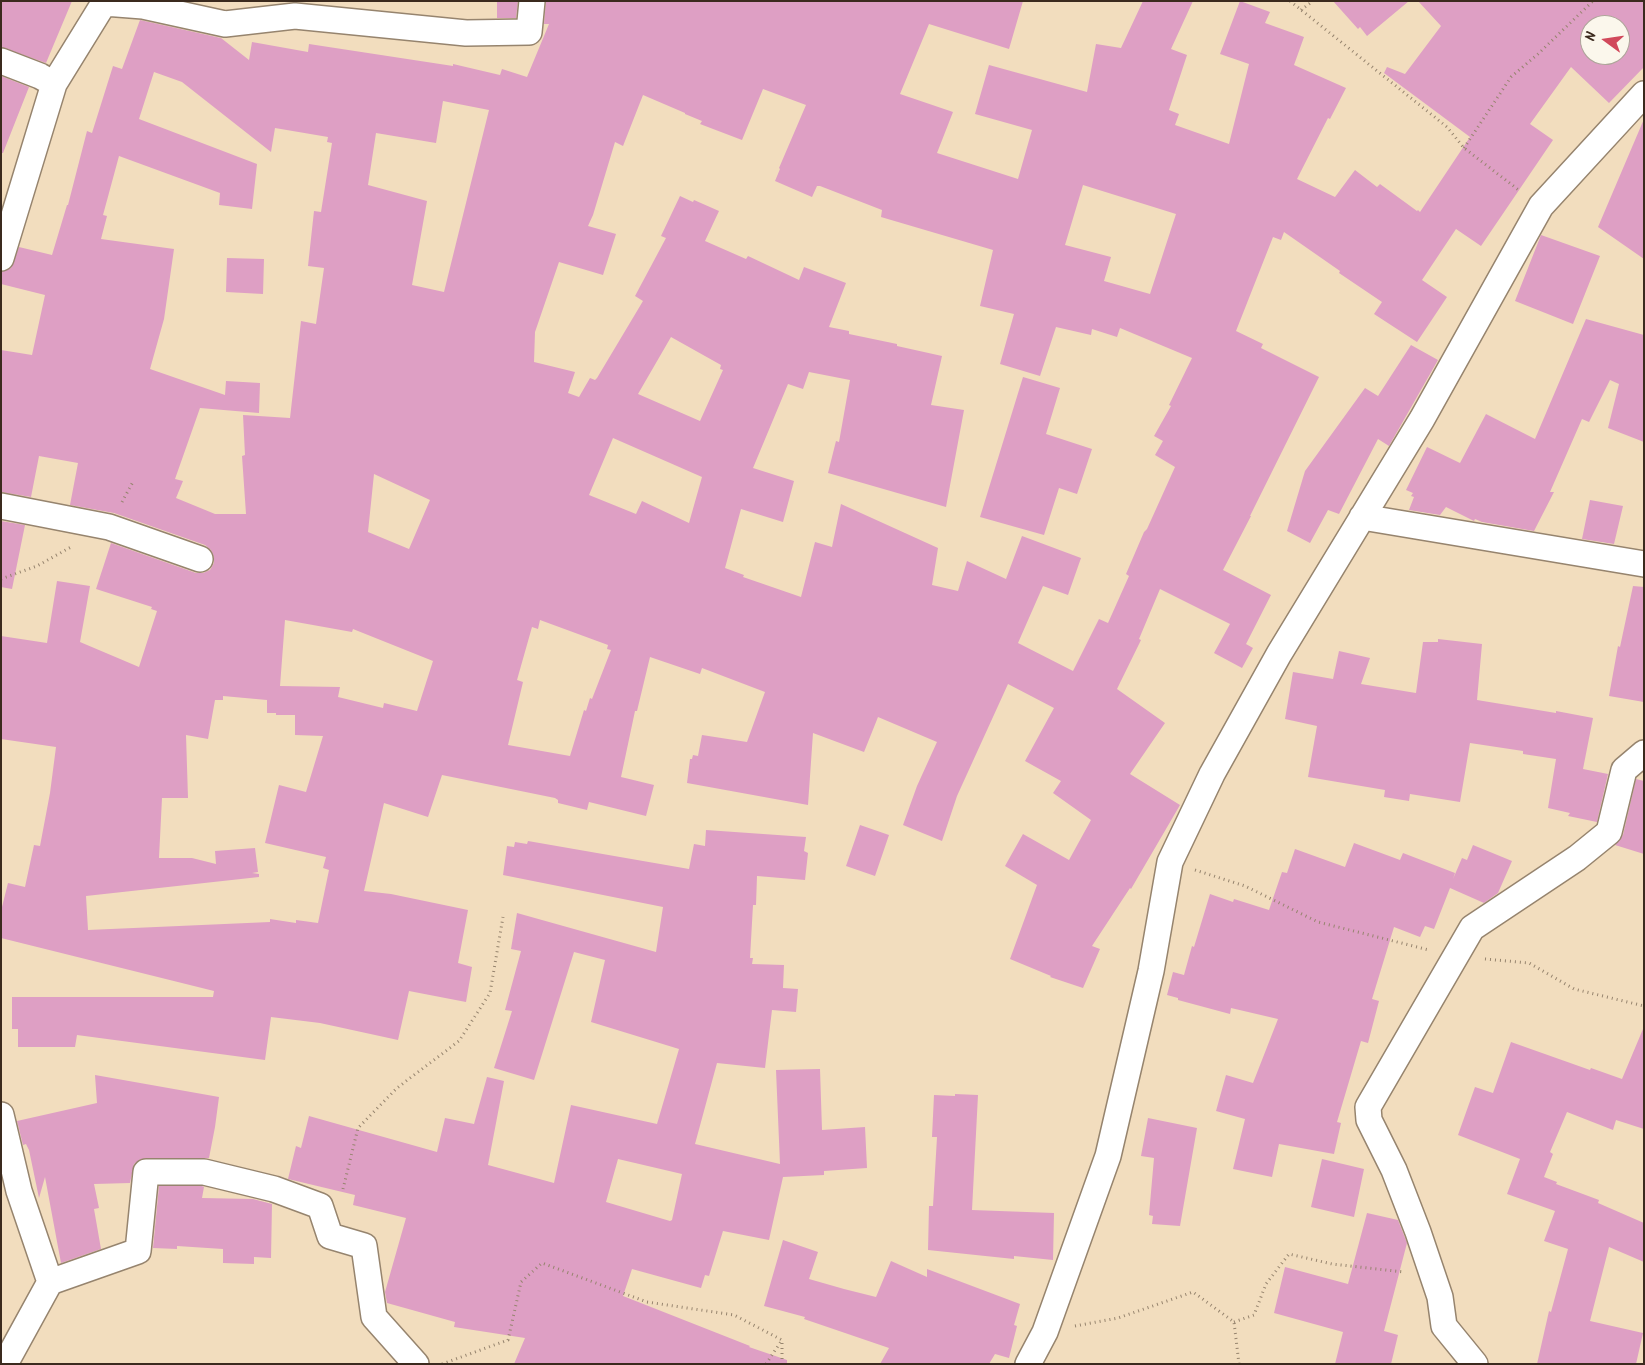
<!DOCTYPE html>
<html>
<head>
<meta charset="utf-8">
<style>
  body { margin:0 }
  #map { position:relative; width:1645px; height:1365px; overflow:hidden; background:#f2ddbe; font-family:Kalam,sans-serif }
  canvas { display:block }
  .frame { position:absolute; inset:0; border:2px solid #3b2a1e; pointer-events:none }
  .north { position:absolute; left:1580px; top:15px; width:50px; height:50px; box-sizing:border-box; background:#fbf7ec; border:1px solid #aea59a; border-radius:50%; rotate:284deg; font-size:14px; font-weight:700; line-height:20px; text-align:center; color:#3b2a1e }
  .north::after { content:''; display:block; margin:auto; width:18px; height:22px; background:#d1495b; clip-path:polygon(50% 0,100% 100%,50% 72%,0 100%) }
</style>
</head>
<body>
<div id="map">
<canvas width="1645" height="1365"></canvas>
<div class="frame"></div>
<div class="north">N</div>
</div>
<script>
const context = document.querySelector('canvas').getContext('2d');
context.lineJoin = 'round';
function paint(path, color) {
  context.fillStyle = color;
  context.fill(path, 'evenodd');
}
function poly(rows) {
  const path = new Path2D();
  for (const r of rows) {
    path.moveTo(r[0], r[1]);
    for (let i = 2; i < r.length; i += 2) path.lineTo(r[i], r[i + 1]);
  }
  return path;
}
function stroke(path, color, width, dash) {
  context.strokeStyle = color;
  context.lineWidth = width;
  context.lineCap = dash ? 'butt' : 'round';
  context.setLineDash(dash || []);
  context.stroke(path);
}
const building = poly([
  [1,1,72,1,46,63,1,47],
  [497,1,518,1,516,18,497,18],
  [546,1,1023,1,1009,49,929,24,900,94,953,112,937,153,1018,179,1032,130,975,114,989,65,1087,92,1096,44,1121,48,1143,1,1193,1,1171,49,1187,55,1169,110,1179,114,1175,125,1229,144,1249,64,1220,54,1240,1,1270,12,1265,23,1304,37,1294,65,1346,88,1330,119,1328,118,1297,179,1335,197,1355,170,1377,187,1380,184,1417,211,1418,210,1420,212,1470,137,1384,73,1387,67,1405,74,1441,26,1418,1,1644,1,1644,67,1609,103,1571,67,1530,124,1553,140,1481,246,1456,229,1422,280,1447,297,1417,342,1374,314,1382,302,1339,273,1340,271,1284,232,1281,240,1273,237,1236,331,1263,344,1261,348,1319,377,1250,516,1251,516,1223,570,1271,595,1246,644,1253,648,1242,668,1214,653,1230,624,1160,589,1139,639,1141,640,1117,689,1165,723,1130,774,1180,805,1131,889,1130,888,1092,946,1100,949,1083,988,1050,977,1051,976,1010,959,1037,885,1005,866,1023,834,1069,860,1091,820,1053,793,1061,781,1025,761,1054,708,1008,684,957,796,942,841,903,825,917,786,937,742,878,717,864,752,813,733,808,805,687,783,690,759,692,759,693,755,698,756,702,735,747,742,765,692,702,668,700,674,650,657,637,711,635,711,621,777,654,785,646,816,589,802,587,810,558,803,558,800,555,798,442,775,428,817,384,803,364,891,391,894,468,910,458,963,472,967,466,1002,409,991,398,1040,320,1023,271,1017,265,1060,77,1035,75,1047,18,1047,18,1029,12,1029,12,997,213,997,214,991,1,938,1,911,8,883,25,887,34,845,40,846,50,793,56,747,1,739,1,636,47,643,57,581,90,586,80,642,139,667,157,611,151,609,152,607,96,589,111,543,196,573,203,573,210,570,214,563,214,557,211,550,205,545,114,513,70,505,78,463,39,456,31,497,1,492,1,350,32,355,45,295,1,284,1,272,11,268,19,247,52,255,67,205,68,205,87,131,92,133,113,66,122,69,140,20,221,38,249,60,252,42,308,52,309,44,453,66,453,64,500,75,502,69,527,77,549,24,544,24],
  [1590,25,1620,25,1620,55,1590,55],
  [154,72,182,82,271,152,275,128,328,137,327,142,332,143,321,212,314,211,308,266,324,268,316,324,301,321,290,418,243,415,245,455,242,456,246,514,215,514,176,498,183,481,175,479,200,408,259,413,260,383,226,381,225,395,150,369,164,319,174,249,101,239,107,216,103,215,119,156,220,193,219,205,252,209,257,164,139,119],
  [763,89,806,105,779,168,780,169,775,181,812,197,817,186,820,186,882,210,881,217,993,250,980,306,1014,314,1000,364,1040,376,1056,327,1091,335,1092,329,1117,337,1120,328,1192,358,1169,405,1171,406,1154,436,1163,441,1155,455,1175,467,1147,529,1144,532,1126,574,1129,576,1108,623,1099,619,1073,671,1018,643,1043,586,1068,595,1081,558,1022,536,1006,579,967,561,958,591,932,585,938,548,841,504,832,547,815,542,801,597,743,577,744,575,725,568,741,509,783,522,794,481,753,468,788,384,803,389,809,372,850,380,839,442,836,441,828,473,946,507,964,410,931,405,942,356,897,346,897,344,849,334,849,331,829,327,846,283,804,267,799,280,748,256,746,259,705,241,719,211,694,200,693,202,680,196,661,236,666,238,635,296,643,301,597,378,595,380,590,378,579,397,568,393,575,372,534,362,535,332,559,262,603,275,616,234,588,226,593,215,615,142,623,146,643,95,685,113,685,114,702,121,700,124,742,140],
  [443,101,489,110,444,292,412,285,427,201,368,185,376,133,436,143],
  [1083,185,1176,214,1150,294,1104,281,1111,257,1065,245],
  [671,337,721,365,720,369,723,370,700,421,638,394],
  [613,438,702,477,689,523,642,501,636,514,589,495],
  [374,474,430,500,409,549,368,532],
  [285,620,352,632,353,629,433,661,417,711,384,703,383,708,338,697,340,687,280,686],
  [540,620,608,645,607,649,611,650,592,699,590,698,586,711,584,710,570,756,508,745,523,682,517,680,532,627,538,629],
  [223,696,267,700,267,713,276,713,276,715,295,715,295,735,323,736,306,792,279,785,265,843,326,857,323,868,329,870,318,923,296,920,296,923,270,919,270,922,88,930,86,896,259,877,259,874,252,873,258,872,255,848,215,851,216,864,192,858,159,858,162,798,188,798,186,735,208,739,215,700,223,700],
  [1333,1,1409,1,1367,36,1360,27,1358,29],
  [1,76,29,87,3,153,1,153],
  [1644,119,1644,259,1598,227],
  [1541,235,1600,256,1573,324,1515,301],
  [227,258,264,259,263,294,226,292],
  [1586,319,1644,335,1644,442,1608,428,1619,384,1610,380,1589,422,1582,419,1550,492,1554,492,1534,531,1482,522,1475,519,1474,521,1446,507,1440,515,1409,510,1414,497,1411,496,1413,493,1406,490,1427,447,1460,463,1486,414,1535,439],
  [1411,345,1438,360,1389,446,1378,439,1339,514,1328,510,1310,543,1287,531,1305,471,1365,388,1378,396],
  [1023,377,1060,388,1046,434,1092,449,1077,494,1059,488,1044,535,980,517],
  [1590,500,1623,506,1614,544,1582,539],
  [1,521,25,525,12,589,1,587],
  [1633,586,1644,587,1644,702,1609,696,1618,646,1620,647],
  [1438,639,1482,644,1477,700,1556,713,1556,711,1593,718,1583,769,1608,774,1597,822,1568,816,1570,813,1548,808,1556,759,1523,754,1523,751,1470,743,1460,802,1410,794,1409,801,1384,797,1385,790,1308,777,1317,726,1285,719,1293,672,1333,679,1339,651,1370,658,1361,684,1416,693,1423,642,1438,642],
  [1636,779,1644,781,1644,854,1615,845,1623,835],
  [860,825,889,835,875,876,846,866],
  [706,830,806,837,804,851,808,853,805,880,757,876,756,905,753,905,750,958,753,958,752,964,784,965,783,988,798,989,796,1012,772,1010,765,1068,717,1063,695,1144,780,1164,776,1070,820,1069,822,1130,865,1127,867,1168,824,1171,824,1175,783,1177,769,1240,723,1231,709,1276,705,1275,701,1288,632,1269,623,1296,750,1346,749,1347,787,1360,787,1364,514,1364,525,1338,454,1327,455,1322,387,1303,385,1292,406,1218,353,1205,355,1195,288,1179,296,1146,301,1148,309,1116,437,1152,445,1118,474,1124,487,1077,504,1081,488,1165,554,1183,571,1105,657,1124,679,1049,591,1022,605,960,574,952,534,1080,494,1068,512,1011,505,1010,521,951,511,949,517,913,656,952,663,907,503,875,507,846,514,847,515,842,527,844,528,841,689,869,694,844,705,846],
  [618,1159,682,1174,672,1220,670,1221,606,1202],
  [1354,843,1400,860,1403,853,1455,873,1453,879,1462,858,1467,860,1473,845,1512,861,1498,893,1484,903,1450,888,1434,929,1425,926,1420,937,1394,927,1372,999,1379,1001,1368,1043,1361,1041,1337,1122,1341,1123,1334,1154,1279,1144,1272,1177,1233,1169,1245,1119,1216,1111,1226,1075,1253,1083,1278,1019,1231,1008,1230,1014,1178,1000,1178,998,1167,995,1173,972,1184,975,1192,946,1194,947,1210,894,1233,902,1234,899,1269,910,1282,872,1287,873,1295,849,1345,867],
  [1643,1029,1644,1129,1616,1120,1613,1130,1567,1112,1550,1152,1553,1154,1544,1177,1557,1182,1556,1184,1599,1200,1598,1203,1644,1223,1644,1262,1609,1247,1590,1321,1643,1333,1636,1364,1537,1364,1549,1311,1551,1312,1568,1249,1544,1241,1555,1211,1507,1194,1520,1159,1458,1135,1475,1087,1493,1093,1511,1042,1590,1070,1591,1068,1622,1079],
  [95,1075,219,1097,215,1127,209,1158,146,1158,139,1160,134,1164,130,1183,94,1184,99,1208,94,1209,101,1249,61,1263,45,1177,39,1198,29,1150,26,1144,23,1145,17,1121,97,1103],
  [955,1094,978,1095,972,1210,1054,1213,1053,1260,1014,1256,1014,1259,928,1250,929,1206,933,1206,937,1137,932,1137,934,1095,955,1096],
  [1148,1118,1197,1128,1180,1226,1152,1224,1153,1216,1149,1215,1154,1158,1141,1156],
  [1322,1159,1364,1169,1354,1217,1311,1207],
  [159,1186,202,1186,204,1187,202,1198,253,1199,272,1204,271,1258,254,1257,254,1264,223,1263,223,1249,177,1246,177,1249,153,1248],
  [1367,1213,1398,1220,1407,1243,1384,1331,1398,1335,1391,1364,1335,1364,1343,1332,1274,1313,1285,1267,1348,1284],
  [783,1240,818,1252,809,1279,844,1289,876,1297,891,1261,927,1277,927,1269,1020,1304,1014,1325,1017,1326,1009,1358,995,1354,989,1364,880,1364,889,1348,804,1319,805,1317,764,1306]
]);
const path = poly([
  [1290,1,1447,127,1464,148,1520,191],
  [1301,10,1313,1],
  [1464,148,1511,77,1538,54,1593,1],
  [122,502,134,480],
  [1,579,37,566,71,547],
  [1195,870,1245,886,1318,922,1429,950],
  [1485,959,1529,963,1574,989,1644,1006],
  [343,1189,358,1128,397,1088,459,1041,490,993,503,917],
  [1234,1322,1254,1315,1266,1284,1289,1254,1332,1264,1404,1272],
  [1075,1326,1118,1318,1193,1292,1234,1322,1239,1364],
  [442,1364,508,1340,521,1282,542,1263,647,1302,734,1315,782,1340,782,1364],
  [766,1364,782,1340]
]);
const minor = poly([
  [1,61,40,76,54,84],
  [1,258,54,84,104,3,143,6,225,24,295,16,466,33,529,32,532,1],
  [1,506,109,527,200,559],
  [1362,517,1644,564],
  [1,1115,19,1191,50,1282,138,1251,146,1172,204,1172,274,1189,320,1206,330,1236,364,1246,374,1317,416,1364],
  [5,1364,50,1282],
  [1028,1364,1045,1332,1108,1156,1151,971,1170,862,1212,774,1279,654,1422,419,1541,206,1644,94],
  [1475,1364,1444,1326,1440,1297,1418,1232,1394,1170,1369,1120,1368,1107,1472,928,1577,858,1609,832,1624,770,1644,753]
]);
paint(building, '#de9fc4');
stroke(minor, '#96846e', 28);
stroke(path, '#96846e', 3, [1, 4]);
stroke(minor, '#fff', 25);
</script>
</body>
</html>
